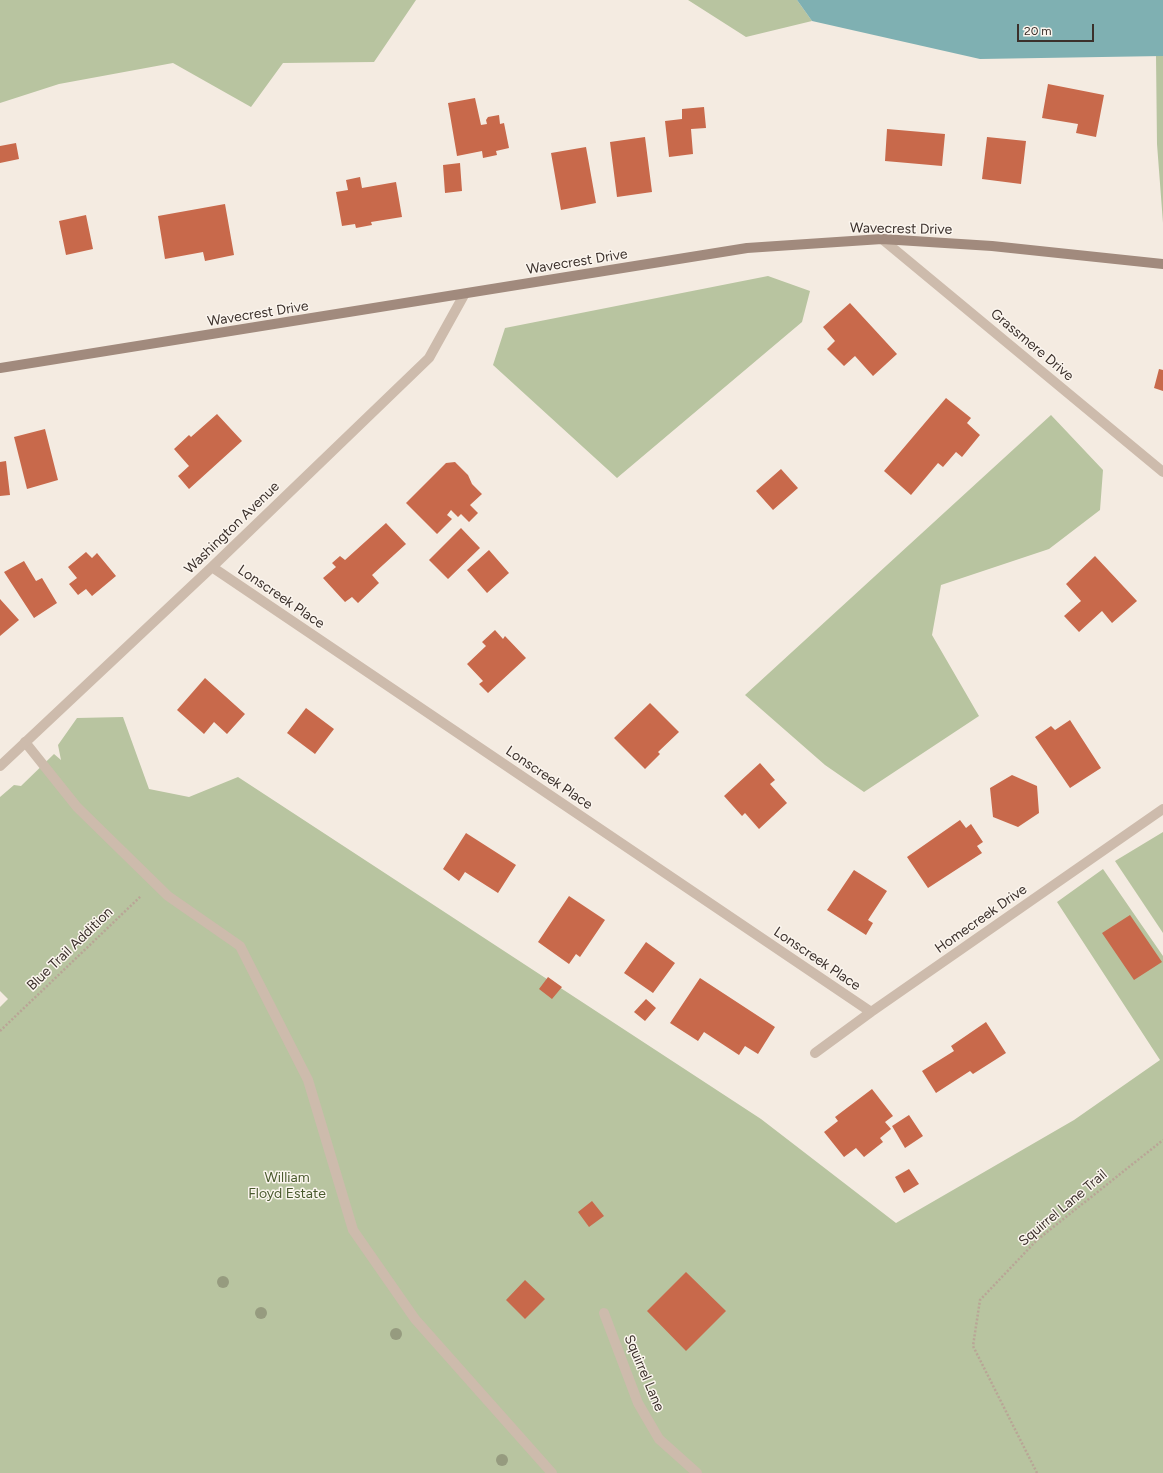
<!DOCTYPE html>
<html>
<head>
<meta charset="utf-8">
<style>
  body { margin:0 }
  #map { position:relative; width:1163px; height:1473px; overflow:hidden; background:#f4ebe1; font-family:Figtree,sans-serif }
  canvas { display:block }
  .scale { position:absolute; left:1017px; top:24px; width:77px; height:18px; box-sizing:border-box; border:2px solid #3b302b; border-top:0; padding-left:5px; font-size:12px; line-height:14px; white-space:nowrap; color:#3b302b; -webkit-text-stroke:3px #fbf5ee; paint-order:stroke }
</style>
</head>
<body>
<div id="map">
<canvas width="1163" height="1473"></canvas>
<div class="scale">20 m</div>
</div>
<script>
const context = document.querySelector('canvas').getContext('2d');
context.lineJoin = 'round';
function paint(path, color) {
  context.fillStyle = color;
  context.fill(path, 'evenodd');
}
function poly(rows) {
  const path = new Path2D();
  for (const r of rows) {
    path.moveTo(r[0], r[1]);
    for (let i = 2; i < r.length; i += 2) path.lineTo(r[i], r[i + 1]);
  }
  return path;
}
function stroke(path, color, width, dash) {
  context.strokeStyle = color;
  context.lineWidth = width;
  context.lineCap = dash ? 'butt' : 'round';
  context.setLineDash(dash || []);
  context.stroke(path);
}
function label(font, color, halo, rows, align = 'center') {
  context.font = font + ' Figtree,sans-serif';
  context.lineWidth = 3;
  context.setLineDash([]);
  context.textBaseline = 'middle';
  context.strokeStyle = halo;
  context.fillStyle = color;
  for (const [text, x, y, turn = 0] of rows) {
    context.save();
    context.translate(x, y);
    context.rotate((+turn || 0) * Math.PI / 180);
    context.textAlign = isNaN(turn) ? turn : align;
    if (halo) context.strokeText(text, 0, 0);
    context.fillText(text, 0, 0);
    context.restore();
  }
}
const green = poly([
  [0,0,416,0,374,62,283,63,251,107,173,63,59,84,0,103],
  [688,0,797,0,812,21,746,37],
  [1156,56,1163,56,1163,223,1157,144],
  [768,276,810,291,802,322,617,478,493,365,505,328],
  [1051,415,1103,470,1100,510,1049,549,941,585,932,635,979,716,864,792,825,765,745,695],
  [123,717,149,789,189,797,238,777,761,1119,896,1223,1074,1120,1160,1060,1057,902,1103,869,1163,956,1163,1473,0,1473,0,1007,8,999,0,991,0,797,14,785,21,786,54,754,61,760,58,745,77,718],
  [1163,832,1163,933,1115,861]
]);
const water = poly([
  [797,0,1163,0,1163,56,980,59,812,21]
]);
const building = poly([
  [1048,84,1104,95,1096,137,1076,133,1078,124,1042,118],
  [475,98,481,125,487,124,486,120,488,117,499,115,500,124,504,123,509,148,496,151,497,155,483,158,482,151,457,156,448,103],
  [704,107,706,128,691,129,693,154,669,157,665,121,682,119,682,109],
  [887,129,945,134,942,166,885,161],
  [645,137,652,192,617,197,610,142],
  [987,137,1026,141,1021,184,982,179],
  [16,143,19,159,0,163,0,146],
  [586,147,596,203,561,210,551,153],
  [460,163,462,191,445,193,443,165],
  [360,177,362,188,396,182,402,217,371,222,372,225,356,228,355,224,342,226,336,192,348,190,346,180],
  [225,204,234,255,205,261,203,252,165,259,158,216],
  [86,215,93,249,66,255,59,221],
  [850,303,897,354,873,376,855,356,844,366,827,349,835,341,823,327],
  [1159,369,1163,370,1163,391,1154,388],
  [946,398,971,418,967,423,980,435,962,457,956,452,943,467,938,463,911,495,884,471],
  [217,414,242,441,189,489,178,476,189,466,174,449,189,435,191,437],
  [45,429,58,480,27,489,14,437],
  [6,461,10,495,0,496,0,462],
  [455,462,468,475,472,484,482,494,470,505,478,513,469,522,461,514,458,517,451,510,447,515,452,519,437,534,406,503,446,463],
  [781,469,798,488,773,510,756,491],
  [386,523,406,544,372,575,379,583,358,603,352,597,345,602,323,578,336,567,332,563,340,556,345,560],
  [461,528,480,548,448,579,429,560],
  [489,550,509,573,487,593,467,570],
  [86,552,92,558,97,553,116,576,92,596,86,589,78,595,69,584,77,578,68,567],
  [1095,556,1137,601,1112,623,1102,611,1079,632,1064,616,1081,601,1066,584],
  [24,561,36,581,42,578,57,603,34,618,4,572],
  [0,599,19,620,0,636],
  [495,630,503,639,505,636,526,658,488,693,479,684,483,681,467,664,486,646,482,642],
  [205,678,245,714,227,734,214,722,204,734,177,710],
  [650,703,679,732,658,752,660,754,645,769,614,738],
  [306,708,334,729,315,754,287,733],
  [1070,720,1101,768,1070,788,1035,737,1051,726,1055,730],
  [760,763,775,780,770,784,787,803,759,829,745,813,742,816,724,796],
  [1012,775,1037,786,1039,813,1018,827,993,817,990,788],
  [960,820,966,828,971,824,983,842,977,846,982,853,928,888,907,857],
  [466,833,516,865,498,893,465,872,459,881,443,869],
  [854,870,887,891,868,920,873,923,866,935,827,910],
  [569,896,605,920,580,957,576,954,569,964,538,942],
  [1130,915,1162,962,1134,980,1102,933],
  [646,942,675,963,653,993,624,973],
  [548,977,562,987,552,999,539,989],
  [700,978,775,1027,758,1054,745,1046,739,1055,704,1032,698,1041,670,1023],
  [646,999,656,1008,645,1021,634,1012],
  [986,1022,1006,1053,973,1074,970,1071,936,1093,922,1071,954,1051,951,1046],
  [872,1089,893,1116,885,1122,891,1129,880,1138,883,1142,864,1157,856,1148,844,1157,824,1132,838,1121,835,1117],
  [909,1115,923,1136,905,1148,892,1126],
  [909,1169,919,1184,904,1193,895,1177],
  [592,1201,604,1216,589,1227,578,1212],
  [686,1272,726,1311,686,1351,647,1311],
  [525,1280,545,1299,525,1319,506,1300]
]);
const path = poly([
  [0,1031,141,896],
  [1037,1473,973,1346,980,1300,1037,1240,1163,1140]
]);
const lane = poly([
  [25,742,77,807,168,896,240,946,308,1080,353,1230,415,1319,552,1473],
  [604,1313,638,1403,659,1439,697,1473]
]);
const street = poly([
  [882,239,1163,472],
  [212,567,871,1012],
  [0,766,212,567,429,358,464,295],
  [815,1053,871,1012,1163,809]
]);
const secondary = poly([
  [0,368,747,248,882,239,992,246,1163,264]
]);
const trees = [
  [223,1282],
  [261,1313],
  [396,1334],
  [502,1460]
];
const streetNames = [
  ["Wavecrest Drive",901,229,1],
  ["Wavecrest Drive",577,262,-9],
  ["Wavecrest Drive",258,314,-9],
  ["Grassmere Drive",1032,345,40],
  ["Washington Avenue",232,528,-44],
  ["Lonscreek Place",281,597,34],
  ["Lonscreek Place",549,778,34],
  ["Homecreek Drive",981,919,-35],
  ["Blue Trail Addition",70,949,-44],
  ["Lonscreek Place",817,959,34],
  ["Squirrel Lane Trail",1063,1208,-40],
  ["Squirrel Lane",644,1373,67]
];
const parkNames = [
  ["William",287,1178],
  ["Floyd Estate",287,1194]
];
paint(green, '#b8c4a0');
paint(water, '#7fb0b2');
paint(building, '#c8694b');
stroke(path, '#b9a596', 2.5, [2, 2]);
stroke(lane, '#cdbbac', 10);
stroke(street, '#cdbbac', 10);
stroke(secondary, '#a18a7d', 10);
context.fillStyle = '#969b7f';
for (const [x, y] of trees) {
  context.beginPath();
  context.arc(x, y, 6, 0, 2 * Math.PI);
  context.fill();
}
label('14px', '#3b302b', '#fbf5ee', streetNames);
label('14px', '#4a5a2e', '#fbf5ee', parkNames);
</script>
</body>
</html>
